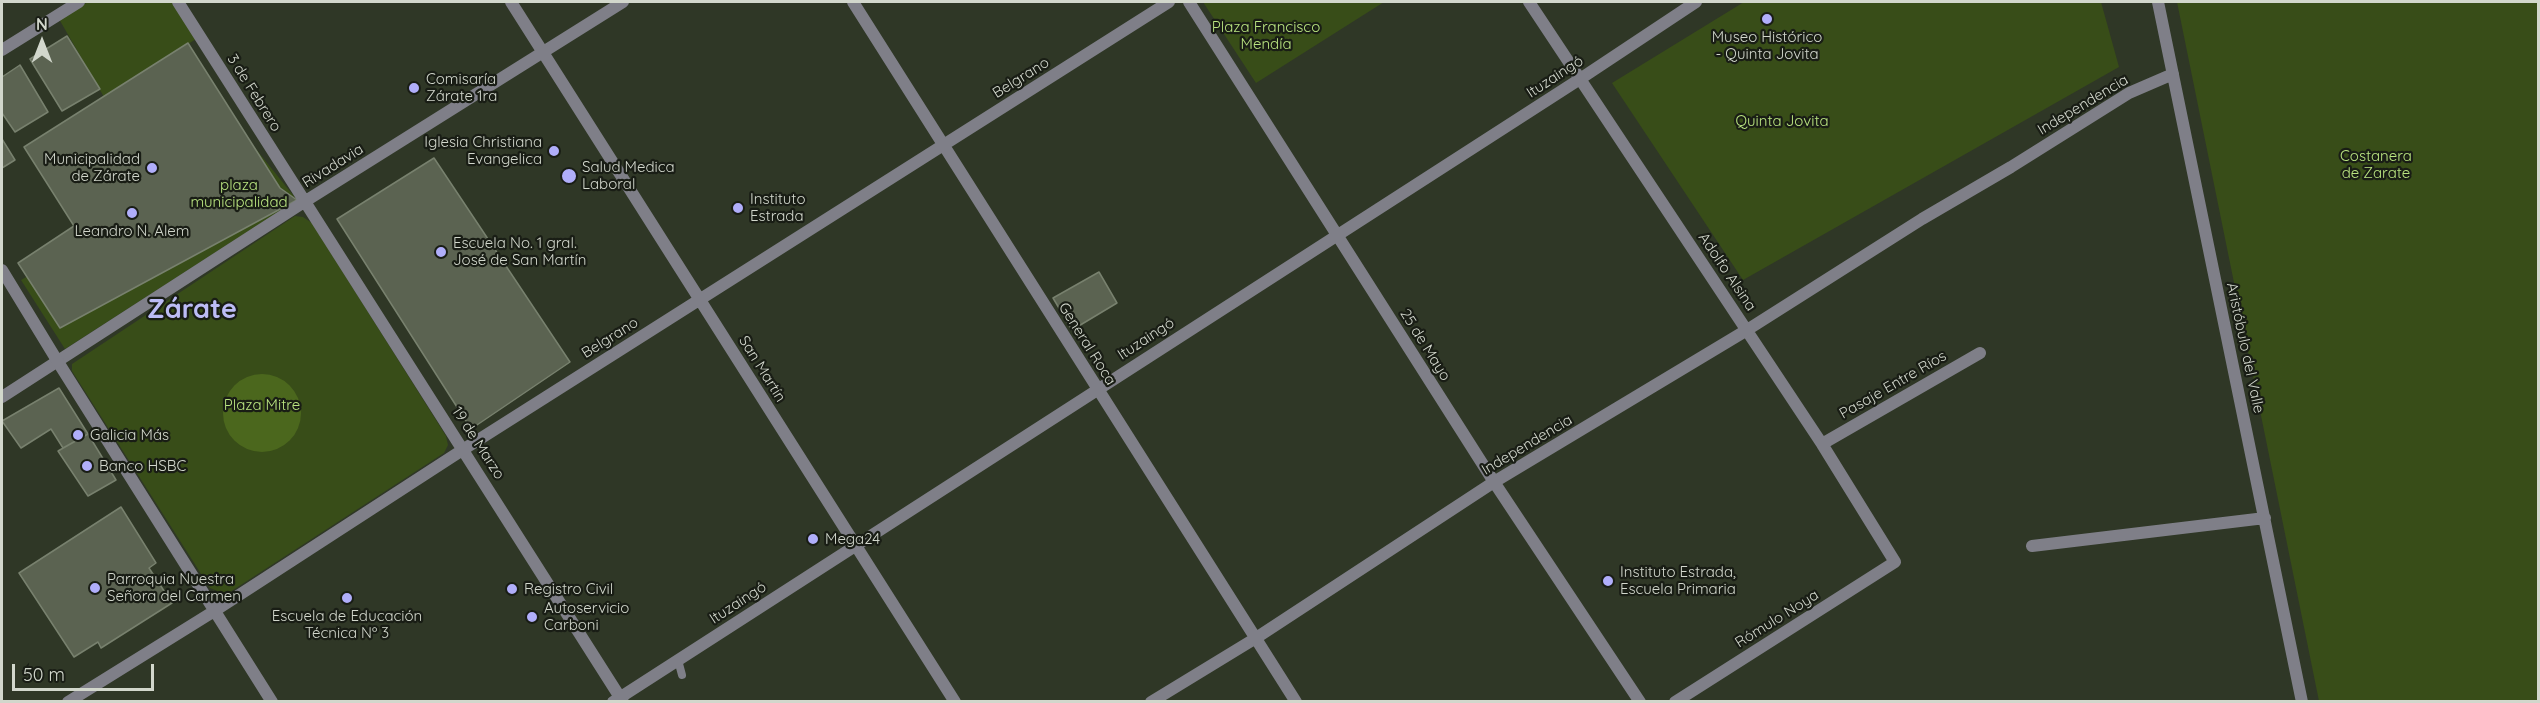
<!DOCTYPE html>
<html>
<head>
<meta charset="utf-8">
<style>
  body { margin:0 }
  #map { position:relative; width:2540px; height:703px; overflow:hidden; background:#2f3726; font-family:Quicksand,sans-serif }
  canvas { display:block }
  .frame { position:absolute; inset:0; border:3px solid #d2d7cc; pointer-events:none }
  .north { position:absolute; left:12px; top:12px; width:60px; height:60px; -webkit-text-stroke:4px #191d15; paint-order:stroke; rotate:0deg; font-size:16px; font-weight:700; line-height:24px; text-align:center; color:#d2d7cc }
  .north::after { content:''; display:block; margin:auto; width:21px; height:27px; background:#d2d7cc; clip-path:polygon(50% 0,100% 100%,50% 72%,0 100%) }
  .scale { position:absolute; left:12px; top:664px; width:142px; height:27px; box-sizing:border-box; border:3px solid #d2d7cc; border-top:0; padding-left:8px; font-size:18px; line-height:21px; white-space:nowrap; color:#d2d7cc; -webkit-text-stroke:4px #191d15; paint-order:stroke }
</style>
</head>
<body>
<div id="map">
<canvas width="2540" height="703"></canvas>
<div class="frame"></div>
<div class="north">N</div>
<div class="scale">50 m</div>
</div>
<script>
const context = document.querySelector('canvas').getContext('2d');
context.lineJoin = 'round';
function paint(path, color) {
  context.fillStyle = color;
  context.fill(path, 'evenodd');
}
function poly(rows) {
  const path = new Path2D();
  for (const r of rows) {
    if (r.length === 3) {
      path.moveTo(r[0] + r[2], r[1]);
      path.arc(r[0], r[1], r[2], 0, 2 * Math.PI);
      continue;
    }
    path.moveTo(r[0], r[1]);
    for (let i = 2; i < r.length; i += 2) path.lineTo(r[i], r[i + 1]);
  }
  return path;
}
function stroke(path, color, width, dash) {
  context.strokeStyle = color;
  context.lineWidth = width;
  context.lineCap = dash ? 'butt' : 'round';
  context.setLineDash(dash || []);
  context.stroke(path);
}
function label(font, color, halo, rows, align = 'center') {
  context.font = font + ' Quicksand,sans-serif';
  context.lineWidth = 4.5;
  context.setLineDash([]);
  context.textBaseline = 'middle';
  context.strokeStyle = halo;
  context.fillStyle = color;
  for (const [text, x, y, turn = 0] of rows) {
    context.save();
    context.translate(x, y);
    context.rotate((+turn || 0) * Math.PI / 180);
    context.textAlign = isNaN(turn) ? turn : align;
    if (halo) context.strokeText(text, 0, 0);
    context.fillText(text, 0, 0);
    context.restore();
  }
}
const green = poly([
  [88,2,174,2,196,39,104,97,59,19],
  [1203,2,1384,2,1256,83],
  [1744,2,2101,2,2119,67,1743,280,1612,83],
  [2177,2,2538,2,2538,701,2319,701],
  [251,143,297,200,65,349,21,280,188,184],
  [295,216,303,217,312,223,446,436,448,445,444,453,230,592,220,592,210,588,72,371,72,364]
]);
const water = poly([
  [262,413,39]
]);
const building = poly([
  [67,36,100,89,62,111,30,59,67,36],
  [188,43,280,188,297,200,60,328,18,263,74,226,24,147,188,43],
  [20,65,48,112,15,132,2,113,2,77,20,65],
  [2,139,15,160,2,168,2,139],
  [434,158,570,362,471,429,337,219,434,158],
  [1099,272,1117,303,1072,330,1053,298,1099,272],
  [59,388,88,434,63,448,51,429,21,448,2,421,59,388],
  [88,434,116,480,88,496,58,451,88,434],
  [121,507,156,563,149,568,172,603,101,648,98,642,74,657,19,573,121,507]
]);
const service = poly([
  [678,660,682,675]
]);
const minor = poly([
  [178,2,623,702],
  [511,2,955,702],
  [853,2,1296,702],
  [1189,2,1494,482,1640,702],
  [1529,2,1822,444,1895,562,1675,702],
  [2158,2,2302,702],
  [2,50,79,2],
  [58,362,272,702],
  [2,397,304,202,623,2],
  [1822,444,1980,353],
  [2032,546,2265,518],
  [68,702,216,610,464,449,1169,2],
  [613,702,1580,79,1696,2],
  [1151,702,1256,638,1494,482,1747,330,1922,219,2011,167,2129,93,2173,74]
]);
const tertiary = poly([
  [2,270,58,362]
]);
const markers = [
  [1767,19,6,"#b0aefa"],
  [414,88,6,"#b0aefa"],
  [554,151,6,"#b0aefa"],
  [152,168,6,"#b0aefa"],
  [569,176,8,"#b0aefa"],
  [738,208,6,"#b0aefa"],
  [132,213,6,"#b0aefa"],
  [441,252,6,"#b0aefa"],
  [78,435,6,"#b0aefa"],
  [87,466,6,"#b0aefa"],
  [813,539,6,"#b0aefa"],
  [1608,581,6,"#b0aefa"],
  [95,588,6,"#b0aefa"],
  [512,589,6,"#b0aefa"],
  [347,598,6,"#b0aefa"],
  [532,617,6,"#b0aefa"]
];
const parkNames = [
  ["Plaza Francisco",1266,27],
  ["Mendía",1266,44],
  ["Quinta Jovita",1782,121],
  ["Costanera",2376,156],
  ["de Zarate",2376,173],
  ["plaza",239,185],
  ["municipalidad",239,202],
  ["Plaza Mitre",262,405]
];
const poiNames = [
  ["Museo Histórico",1767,37,"center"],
  ["- Quinta Jovita",1767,54,"center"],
  ["Comisaría",426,79],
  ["Zárate 1ra",426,96],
  ["Iglesia Christiana",542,142,"right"],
  ["Evangelica",542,159,"right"],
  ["Municipalidad",140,159,"right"],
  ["de Zárate",140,176,"right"],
  ["Salud Medica",582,167],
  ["Laboral",582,184],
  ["Instituto",750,199],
  ["Estrada",750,216],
  ["Leandro N. Alem",132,231,"center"],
  ["Escuela No. 1 gral.",453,243],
  ["José de San Martín",453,260],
  ["Galicia Más",90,435],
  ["Banco HSBC",99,466],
  ["Mega24",825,539],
  ["Instituto Estrada,",1620,572],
  ["Escuela Primaria",1620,589],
  ["Parroquia Nuestra",107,579],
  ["Señora del Carmen",107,596],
  ["Registro Civil",524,589],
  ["Autoservicio",544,608],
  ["Carboni",544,625],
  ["Escuela de Educación",347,616,"center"],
  ["Técnica Nº 3",347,633,"center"]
];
const streetNames = [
  ["Ituzaingó",1555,77,-33],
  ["Belgrano",1021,78,-32],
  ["3 de Febrero",254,93,58],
  ["Independencia",2083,105,-31],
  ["Rivadavia",333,166,-32],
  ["Adolfo Alsina",1727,272,56],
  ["Belgrano",610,338,-32],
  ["Ituzaingó",1146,339,-33],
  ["General Roca",1087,344,58],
  ["25 de Mayo",1425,345,58],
  ["Aristóbulo del Valle",2245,348,78],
  ["San Martín",762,369,58],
  ["Pasaje Entre Ríos",1893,385,-30],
  ["19 de Marzo",478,443,57],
  ["Independencia",1527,445,-31],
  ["Ituzaingó",738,603,-33],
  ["Rómulo Noya",1777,619,-32]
];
const townNames = [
  ["Zárate",192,310]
];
paint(green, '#384d18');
paint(water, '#4b671d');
paint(building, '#5b6351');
stroke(building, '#78816e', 1.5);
stroke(service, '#7f7f88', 8);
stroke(minor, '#7f7f88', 12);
stroke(tertiary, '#7f7f88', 12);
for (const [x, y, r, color] of markers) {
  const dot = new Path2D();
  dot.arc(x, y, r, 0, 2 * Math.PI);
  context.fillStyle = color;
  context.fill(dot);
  stroke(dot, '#191d15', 2);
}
label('15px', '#bae581', '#191d15', parkNames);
label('15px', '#d2d7cc', '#191d15', poiNames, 'left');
label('15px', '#d2d7cc', '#191d15', streetNames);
label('bold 27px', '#bcbcf5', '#191d15', townNames);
</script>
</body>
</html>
